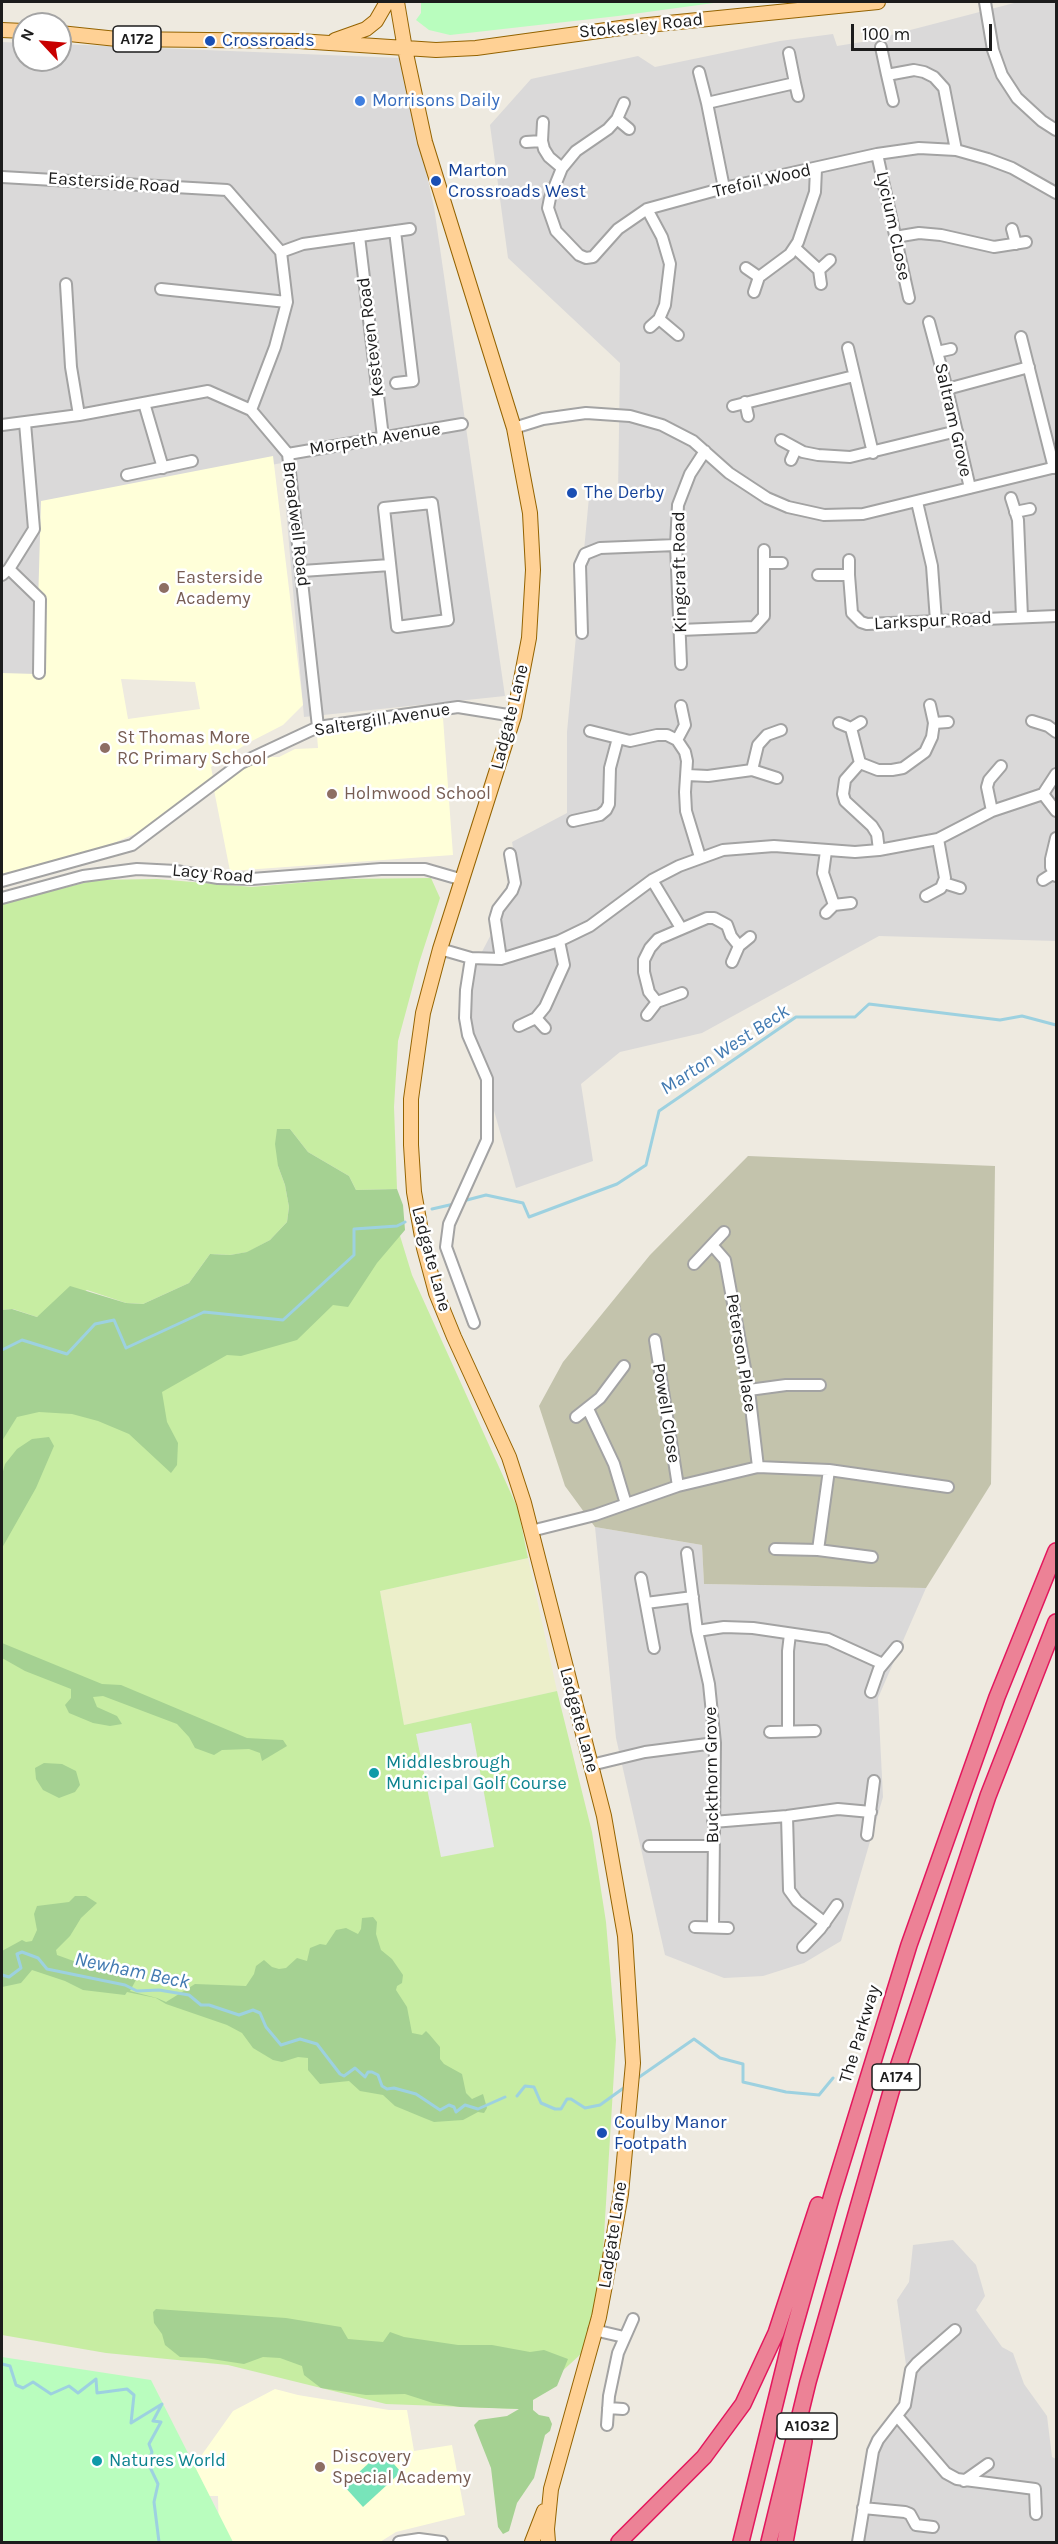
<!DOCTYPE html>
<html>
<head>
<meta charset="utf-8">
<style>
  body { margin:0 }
  #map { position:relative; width:1058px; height:2544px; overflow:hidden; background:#eeeae0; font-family:Karla,sans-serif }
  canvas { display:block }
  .frame { position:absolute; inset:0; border:3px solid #1c1c1c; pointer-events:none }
  .north { position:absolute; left:12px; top:12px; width:60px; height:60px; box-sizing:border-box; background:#fff; border:2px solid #a4a4a4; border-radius:50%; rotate:296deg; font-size:16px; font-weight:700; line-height:24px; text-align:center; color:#1c1c1c }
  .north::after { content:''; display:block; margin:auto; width:21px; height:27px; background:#c80000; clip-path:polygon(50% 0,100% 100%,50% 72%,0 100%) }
  .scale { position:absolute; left:851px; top:24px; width:141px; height:27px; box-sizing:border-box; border:3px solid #1c1c1c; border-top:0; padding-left:8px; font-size:18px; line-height:21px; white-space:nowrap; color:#1c1c1c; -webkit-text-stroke:4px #fff; paint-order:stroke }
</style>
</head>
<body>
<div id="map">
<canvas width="1058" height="2544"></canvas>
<div class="frame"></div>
<div class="north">N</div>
<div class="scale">100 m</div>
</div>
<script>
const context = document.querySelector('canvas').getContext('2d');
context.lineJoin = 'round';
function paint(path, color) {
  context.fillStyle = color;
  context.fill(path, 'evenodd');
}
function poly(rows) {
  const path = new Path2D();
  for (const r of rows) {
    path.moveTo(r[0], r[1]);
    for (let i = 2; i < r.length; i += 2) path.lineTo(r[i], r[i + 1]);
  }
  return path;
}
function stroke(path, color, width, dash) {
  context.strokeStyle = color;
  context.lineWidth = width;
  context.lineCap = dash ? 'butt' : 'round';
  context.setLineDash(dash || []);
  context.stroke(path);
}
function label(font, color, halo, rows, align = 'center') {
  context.font = font + ' Karla,sans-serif';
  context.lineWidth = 5;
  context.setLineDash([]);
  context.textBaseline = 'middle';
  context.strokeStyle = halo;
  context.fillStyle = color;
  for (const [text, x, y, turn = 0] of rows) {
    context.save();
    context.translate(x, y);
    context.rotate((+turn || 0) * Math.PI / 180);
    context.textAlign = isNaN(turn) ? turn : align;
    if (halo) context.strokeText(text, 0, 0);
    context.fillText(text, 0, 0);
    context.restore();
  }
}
const residential = poly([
  [1018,2,1056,2,1056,941,879,936,702,1033,620,1052,581,1084,593,1161,516,1188,469,1023,474,967,519,881,512,842,567,813,567,732,589,497,618,494,620,363,508,258,490,125,531,79,638,56,655,67,780,41,833,34,837,46,868,41],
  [2,42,24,43,24,60,60,60,60,44,400,58,434,207,505,696,304,717,282,463,58,503,47,685,2,684],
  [595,1527,702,1545,704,1584,926,1588,878,1698,883,1797,841,1941,804,1963,763,1976,724,1978,665,1955,616,1738],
  [953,2240,976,2265,985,2296,976,2310,1002,2347,1013,2353,1024,2384,1047,2416,1052,2457,1056,2459,1056,2542,855,2542,873,2442,900,2416,907,2372,897,2300,909,2282,913,2245]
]);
const education = poly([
  [273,456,303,705,283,725,248,743,211,767,213,777,174,808,135,834,92,852,2,876,2,673,36,674,41,501],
  [121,679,195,682,200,709,128,719],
  [443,718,453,855,230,871,214,790,235,775,265,755,266,757,279,757,295,749,318,748,317,735],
  [275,2389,298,2395,389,2410,407,2410,414,2451,452,2445,465,2515,396,2532,380,2542,221,2542,219,2539,218,2496,201,2496,185,2465,201,2456,233,2411]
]);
const construction = poly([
  [748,1156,995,1166,991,1484,926,1588,704,1584,702,1545,595,1527,565,1486,539,1406,563,1362,650,1255]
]);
const farmland = poly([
  [528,1558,557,1691,404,1725,380,1591]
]);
const grass = poly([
  [431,878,440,898,419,963,398,1041,394,1107,397,1189,356,1190,349,1176,308,1152,290,1129,278,1166,285,1185,289,1207,287,1222,270,1240,248,1252,230,1255,210,1254,189,1283,143,1304,126,1303,87,1290,37,1317,13,1309,2,1310,2,903,96,880,157,879,252,887,343,879],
  [397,1226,412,1275,518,1509,528,1558,380,1591,404,1725,557,1691,592,1832,606,1922,616,2040,599,2317,582,2353,521,2409,386,2404,228,2365,106,2353,2,2335,2,1350,67,1354]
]);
const forest = poly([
  [277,1129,290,1129,308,1152,349,1176,356,1190,397,1189,403,1205,405,1230,377,1263,348,1307,333,1305,297,1340,241,1356,227,1355,162,1392,167,1422,178,1443,177,1465,171,1473,129,1434,98,1421,72,1414,39,1412,17,1417,2,1441,2,1310,12,1309,37,1317,70,1286,126,1303,143,1304,189,1283,210,1254,230,1255,247,1252,270,1240,287,1222,289,1207,285,1185,278,1166,275,1144],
  [49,1437,54,1446,36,1488,2,1548,2,1475,5,1464,17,1449,32,1439],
  [2,1643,102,1684,121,1685,247,1738,283,1740,287,1746,262,1761,260,1753,249,1749,222,1750,214,1755,195,1748,189,1737,177,1724,103,1696,93,1697,97,1707,117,1716,122,1724,110,1726,93,1723,69,1713,65,1705,71,1698,71,1689,25,1671,2,1658],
  [44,1763,62,1764,76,1771,80,1785,75,1792,59,1798,43,1790,36,1779,35,1768],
  [75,1896,86,1896,97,1903,81,1918,70,1936,56,1950,57,1955,93,1968,138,1976,130,1991,157,1998,166,2002,195,1984,246,1986,254,1974,256,1966,264,1960,272,1967,279,1969,286,1968,297,1958,307,1961,310,1948,320,1944,326,1945,336,1930,346,1928,358,1934,361,1929,362,1918,373,1917,377,1922,376,1934,381,1950,392,1959,403,1975,402,1983,397,1986,396,1990,407,2007,412,2033,422,2035,426,2031,429,2034,440,2047,440,2059,444,2064,462,2074,466,2093,472,2099,483,2094,487,2108,484,2113,478,2112,463,2120,434,2122,424,2118,395,2106,383,2095,360,2091,349,2081,320,2084,308,2070,308,2058,298,2057,282,2062,273,2060,253,2048,242,2033,227,2025,166,2004,156,1998,127,1992,125,1995,83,1990,65,1981,32,1970,21,1983,2,1987,2,1951,22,1940,26,1942,32,1941,37,1930,34,1914,37,1906,69,1902],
  [156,2309,286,2318,341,2327,348,2339,383,2342,390,2332,404,2337,458,2345,492,2345,530,2352,544,2350,568,2359,557,2386,533,2400,533,2410,539,2415,549,2417,552,2424,550,2431,545,2435,534,2478,517,2503,509,2531,503,2534,498,2527,491,2468,474,2425,479,2420,507,2416,519,2409,460,2407,433,2403,405,2394,366,2395,321,2388,304,2375,302,2366,280,2358,263,2357,244,2364,205,2358,180,2357,165,2345,162,2334,154,2323,153,2312]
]);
const park = poly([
  [421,2,721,2,618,16,450,35,429,30,416,20,421,13],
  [2,2357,151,2380,233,2542,2,2542]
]);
const pitch = poly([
  [382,2451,401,2472,363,2507,344,2486]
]);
const parking = poly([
  [471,1723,494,1847,441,1857,416,1734]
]);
const stream = poly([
  [463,1201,486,1195,523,1203,529,1217,617,1184,646,1165,659,1111,796,1017,855,1017,869,1004,1000,1020,1022,1016,1056,1025],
  [432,1209,454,1204],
  [2,1350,22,1340,67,1354,95,1324,114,1320,126,1348,204,1312,283,1320,354,1255,354,1229,397,1226,405,1222],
  [2,1975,9,1977,21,1968,17,1954,22,1952,38,1958,47,1969,125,1985,137,1991,159,1990,189,1995,201,2005,209,2005,239,2015,253,2010,260,2013,266,2027,281,2045,300,2039,317,2044,340,2074,344,2076,355,2068,365,2077,368,2072,372,2072,378,2075,382,2086,387,2089,394,2088,416,2094,440,2110,449,2105,454,2107,456,2112,465,2105,478,2109,505,2097],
  [635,2080,694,2039,720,2058,743,2064,743,2082,786,2092,819,2095,833,2078],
  [517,2096,525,2086,534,2087,541,2103,555,2109,561,2109,567,2099,571,2099,585,2108,600,2105,625,2087],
  [2,2364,10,2366,16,2385,23,2388,33,2382,51,2394,69,2386,78,2393,96,2379,97,2393,127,2389,134,2395,131,2423,162,2404,153,2421,161,2422,149,2444,152,2452,148,2463,158,2484,154,2502,159,2542]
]);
const minor = poly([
  [985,2,993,50,1002,75,1017,98,1042,121,1056,130],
  [881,47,887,75,914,70,924,72,934,77,944,88,956,150],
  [699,72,707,103],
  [887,75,893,101],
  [795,83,798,96],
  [624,103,617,119,608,129,576,151,562,168,550,198,548,208,556,231,579,255,586,258,593,257,618,229,647,209,724,188,877,154,919,148,956,150,988,159,1012,168,1056,193],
  [617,119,629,129],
  [543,122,542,141,544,149,549,157,562,168],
  [526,142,542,141],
  [877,154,909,298],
  [2,177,227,190,281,252,287,302,275,347,251,410],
  [724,188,707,103,795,83,789,53],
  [647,209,662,237,670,264,665,305,659,319,650,327],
  [1012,229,1016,244],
  [395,231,413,381,396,383],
  [359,236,383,437],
  [895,237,919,233,941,235,994,247,1026,242],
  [795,248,819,270,821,284],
  [281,252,303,244,410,229],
  [746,268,759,277],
  [819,270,830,260],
  [66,284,71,367,79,415],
  [161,289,287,302],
  [754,292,759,277,790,254,798,242,815,192,816,169],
  [659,319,678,335],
  [929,322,947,389,970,488],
  [1021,337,1054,468],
  [848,348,873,453],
  [937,352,951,349],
  [947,389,1029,367],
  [745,402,748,416],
  [144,403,163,468],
  [733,406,854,376],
  [2,425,79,415,208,391,251,410,288,454,318,727],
  [514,428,543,419,586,413,630,416,662,425,693,441,729,473,767,498,788,507,824,515,863,514,1056,467],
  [781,440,803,452,818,455,850,457,957,431],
  [288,454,462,424],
  [791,460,796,449],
  [127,475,192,461],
  [1011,498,1018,520,1022,617],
  [917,502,932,566,936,621],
  [432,503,448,620,397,627,384,508,432,503],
  [1015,512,1030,509],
  [764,550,764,563],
  [849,560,849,575],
  [9,569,40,599,39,673],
  [302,571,390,565],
  [2,575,9,569,34,529,25,423],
  [818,575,849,575,852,613,861,622,867,624,1056,616],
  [680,630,754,627,764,616,764,563,782,563],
  [582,633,580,565,585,554,600,548,676,545],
  [681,664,676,545,678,505,690,474,705,451],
  [1032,721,1048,726,1056,732],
  [839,723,851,728],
  [934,723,948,722],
  [590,731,618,738],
  [677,740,685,725,681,706],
  [860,763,851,728,861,722],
  [752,770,758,745,767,735,781,730],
  [687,775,708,776,752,770,777,778],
  [1043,794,1056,811],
  [992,811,987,787,989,780,1001,766],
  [573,821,600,815,606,810,609,804,610,768,618,738,630,741,657,735,667,735,677,740,685,752,687,761,685,792,686,811,700,857],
  [1056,838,1051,859,1051,867,1056,876],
  [879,850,877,834,872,826,845,801,843,794,845,780,860,763,878,770,892,770,903,768,925,752,932,737,934,723,930,705],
  [826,851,823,873,834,905],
  [652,880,681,928],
  [1043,880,1054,873],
  [2,881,132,845,241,763,318,727,458,707,514,716],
  [944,883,960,888],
  [926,896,941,888,945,878,938,839],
  [2,898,83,876,137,869,176,871,218,878,252,879,381,869,425,869,463,880],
  [826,913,834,905,851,903],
  [440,949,471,958,501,959,559,941,590,926,652,880,679,866,723,850,774,846,855,852,879,850,938,839,992,811,1043,794,1056,774],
  [471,958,466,990,465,1018,468,1035,487,1079,487,1140,449,1224,446,1247,474,1323],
  [501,959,495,919,498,909,512,891,515,883,510,854],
  [732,962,739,946,750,937],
  [657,1002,649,992,644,972,644,960,650,948,658,939,707,918,714,918,727,925,731,936,739,946],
  [647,1015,657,1002,682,993],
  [536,1018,545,1028],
  [519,1026,536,1018,545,1007,564,965,559,941],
  [712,1245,725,1260,749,1390,758,1467],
  [694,1264,724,1232],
  [655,1340,678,1486],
  [749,1390,786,1385,820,1385],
  [588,1409,614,1464,626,1504],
  [576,1417,600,1398,624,1366],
  [531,1531,595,1515,678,1486,758,1467,829,1470,948,1487],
  [775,1549,818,1550,872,1557],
  [818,1550,829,1470],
  [687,1553,697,1631,709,1684,715,1743,713,1927],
  [641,1578,654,1648],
  [646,1603,693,1597],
  [697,1631,724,1627,753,1628,828,1639,883,1664],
  [871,1692,879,1669,897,1647],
  [788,1731,788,1651,790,1634],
  [770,1732,815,1731],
  [591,1765,645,1752,715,1743],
  [787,1816,789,1890,797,1901,825,1923],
  [713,1822,787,1816,838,1809,871,1812],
  [867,1835,874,1781],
  [649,1846,713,1846],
  [695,1927,728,1928],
  [803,1947,820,1929,837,1905],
  [594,2330,624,2337],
  [608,2408,623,2409],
  [897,2416,946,2473,957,2479,1035,2489,1036,2514],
  [607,2425,609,2396,618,2353,633,2319],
  [964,2481,988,2464],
  [863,2508,905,2512,910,2514,916,2525,933,2527],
  [399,2542,419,2539,442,2542],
  [858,2542,873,2451,878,2440,905,2405,911,2370,917,2363,955,2330]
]);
const major = poly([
  [397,2,405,49,425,142,514,428,530,513,533,570,529,638,514,716,440,949,423,1013,411,1099,411,1145,414,1192,424,1248,436,1293,454,1337,509,1457,524,1503,604,1816,625,1936,633,2063,621,2194,606,2280,599,2317,551,2489,547,2529,548,2542],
  [2,30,24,31],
  [60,33,117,39,299,41,436,50,476,48,628,27,878,2],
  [335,40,366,29,376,21,387,2],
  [532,2542,544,2511]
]);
const highway = poly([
  [619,2542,704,2457,743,2404,776,2333,818,2205],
  [741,2542,790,2343,832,2195,909,1945,997,1697,1056,1551],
  [769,2542,808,2382,899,2064,988,1796,1056,1622],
  [785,2542,804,2441]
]);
const markers = [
  [210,41,6,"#1a4fb4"],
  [360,101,6,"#3f7fe0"],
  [436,181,6,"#1a4fb4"],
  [572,493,6,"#1a4fb4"],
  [164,588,6,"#8d6e63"],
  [105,748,6,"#8d6e63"],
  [332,794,6,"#8d6e63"],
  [374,1773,6,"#0f9aa8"],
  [602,2133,6,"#1a4fb4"],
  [97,2461,6,"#0f9aa8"],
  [320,2467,6,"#8d6e63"]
];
const shields = [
  [137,39,48],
  [896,2077,48],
  [807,2426,60]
];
const shieldNames = [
  ["A172",137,39],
  ["A174",896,2077],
  ["A1032",807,2426]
];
const streetNames = [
  ["Stokesley Road",641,26,-6],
  ["Trefoil Wood",762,181,-13],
  ["Easterside Road",114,183,4],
  ["Lycium CLose",893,226,78],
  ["Kesteven Road",371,337,-97],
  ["Saltram Grove",953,420,77],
  ["Morpeth Avenue",375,439,-9],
  ["Broadwell Road",296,524,83],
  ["Kingcraft Road",680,572,-91],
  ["Larkspur Road",933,621,-3],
  ["Ladgate Lane",510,717,-76],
  ["Saltergill Avenue",382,720,-9],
  ["Lacy Road",213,874,5],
  ["Ladgate Lane",431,1259,75],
  ["Peterson Place",741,1353,81],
  ["Powell Close",666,1413,81],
  ["Ladgate Lane",579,1720,75],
  ["Buckthorn Grove",712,1775,-91],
  ["The Parkway",860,2034,-73],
  ["Ladgate Lane",613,2235,-81]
];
const transitNames = [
  ["Crossroads",222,41],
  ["Marton",448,171],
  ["Crossroads West",448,192],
  ["The Derby",584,493],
  ["Coulby Manor",614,2123],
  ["Footpath",614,2144]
];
const shopNames = [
  ["Morrisons Daily",372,101]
];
const educationNames = [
  ["Easterside",176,578],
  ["Academy",176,599],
  ["St Thomas More",117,738],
  ["RC Primary School",117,759],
  ["Holmwood School",344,794],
  ["Discovery",332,2457],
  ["Special Academy",332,2478]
];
const cultureNames = [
  ["Middlesbrough",386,1763],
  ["Municipal Golf Course",386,1784],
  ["Natures World",109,2461]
];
const waterNames = [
  ["Marton West Beck",725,1050,-33],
  ["Newham Beck",132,1971,12]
];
paint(residential, '#dad9d9');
paint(education, '#ffffd9');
paint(construction, '#c3c3ac');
paint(farmland, '#ecefca');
paint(grass, '#c7eda2');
paint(forest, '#a5d192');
paint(park, '#b9fdbe');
paint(pitch, '#78e4ba');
paint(parking, '#e8e8e8');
stroke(stream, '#9dd1e0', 3);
stroke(minor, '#a3a3a3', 14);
stroke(major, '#946300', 16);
stroke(highway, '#e3175d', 18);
stroke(minor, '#fff', 10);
stroke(major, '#ffd195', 14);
stroke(highway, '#ec8296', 15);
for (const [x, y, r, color] of markers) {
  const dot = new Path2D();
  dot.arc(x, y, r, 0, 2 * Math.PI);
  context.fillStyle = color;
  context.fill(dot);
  stroke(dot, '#fff', 2);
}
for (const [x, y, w] of shields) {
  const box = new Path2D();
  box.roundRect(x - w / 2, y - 13, w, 26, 4.5);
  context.fillStyle = '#fff';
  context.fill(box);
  stroke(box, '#1c1c1c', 1.5);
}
label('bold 16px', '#1c1c1c', null, shieldNames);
label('18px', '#1c1c1c', '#fff', streetNames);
label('18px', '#164399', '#fff', transitNames, 'left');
label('18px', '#366cbe', '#fff', shopNames, 'left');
label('18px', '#785e54', '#fff', educationNames, 'left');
label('18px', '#0d838f', '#fff', cultureNames, 'left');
label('italic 20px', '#427ab1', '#fff', waterNames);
</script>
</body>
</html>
